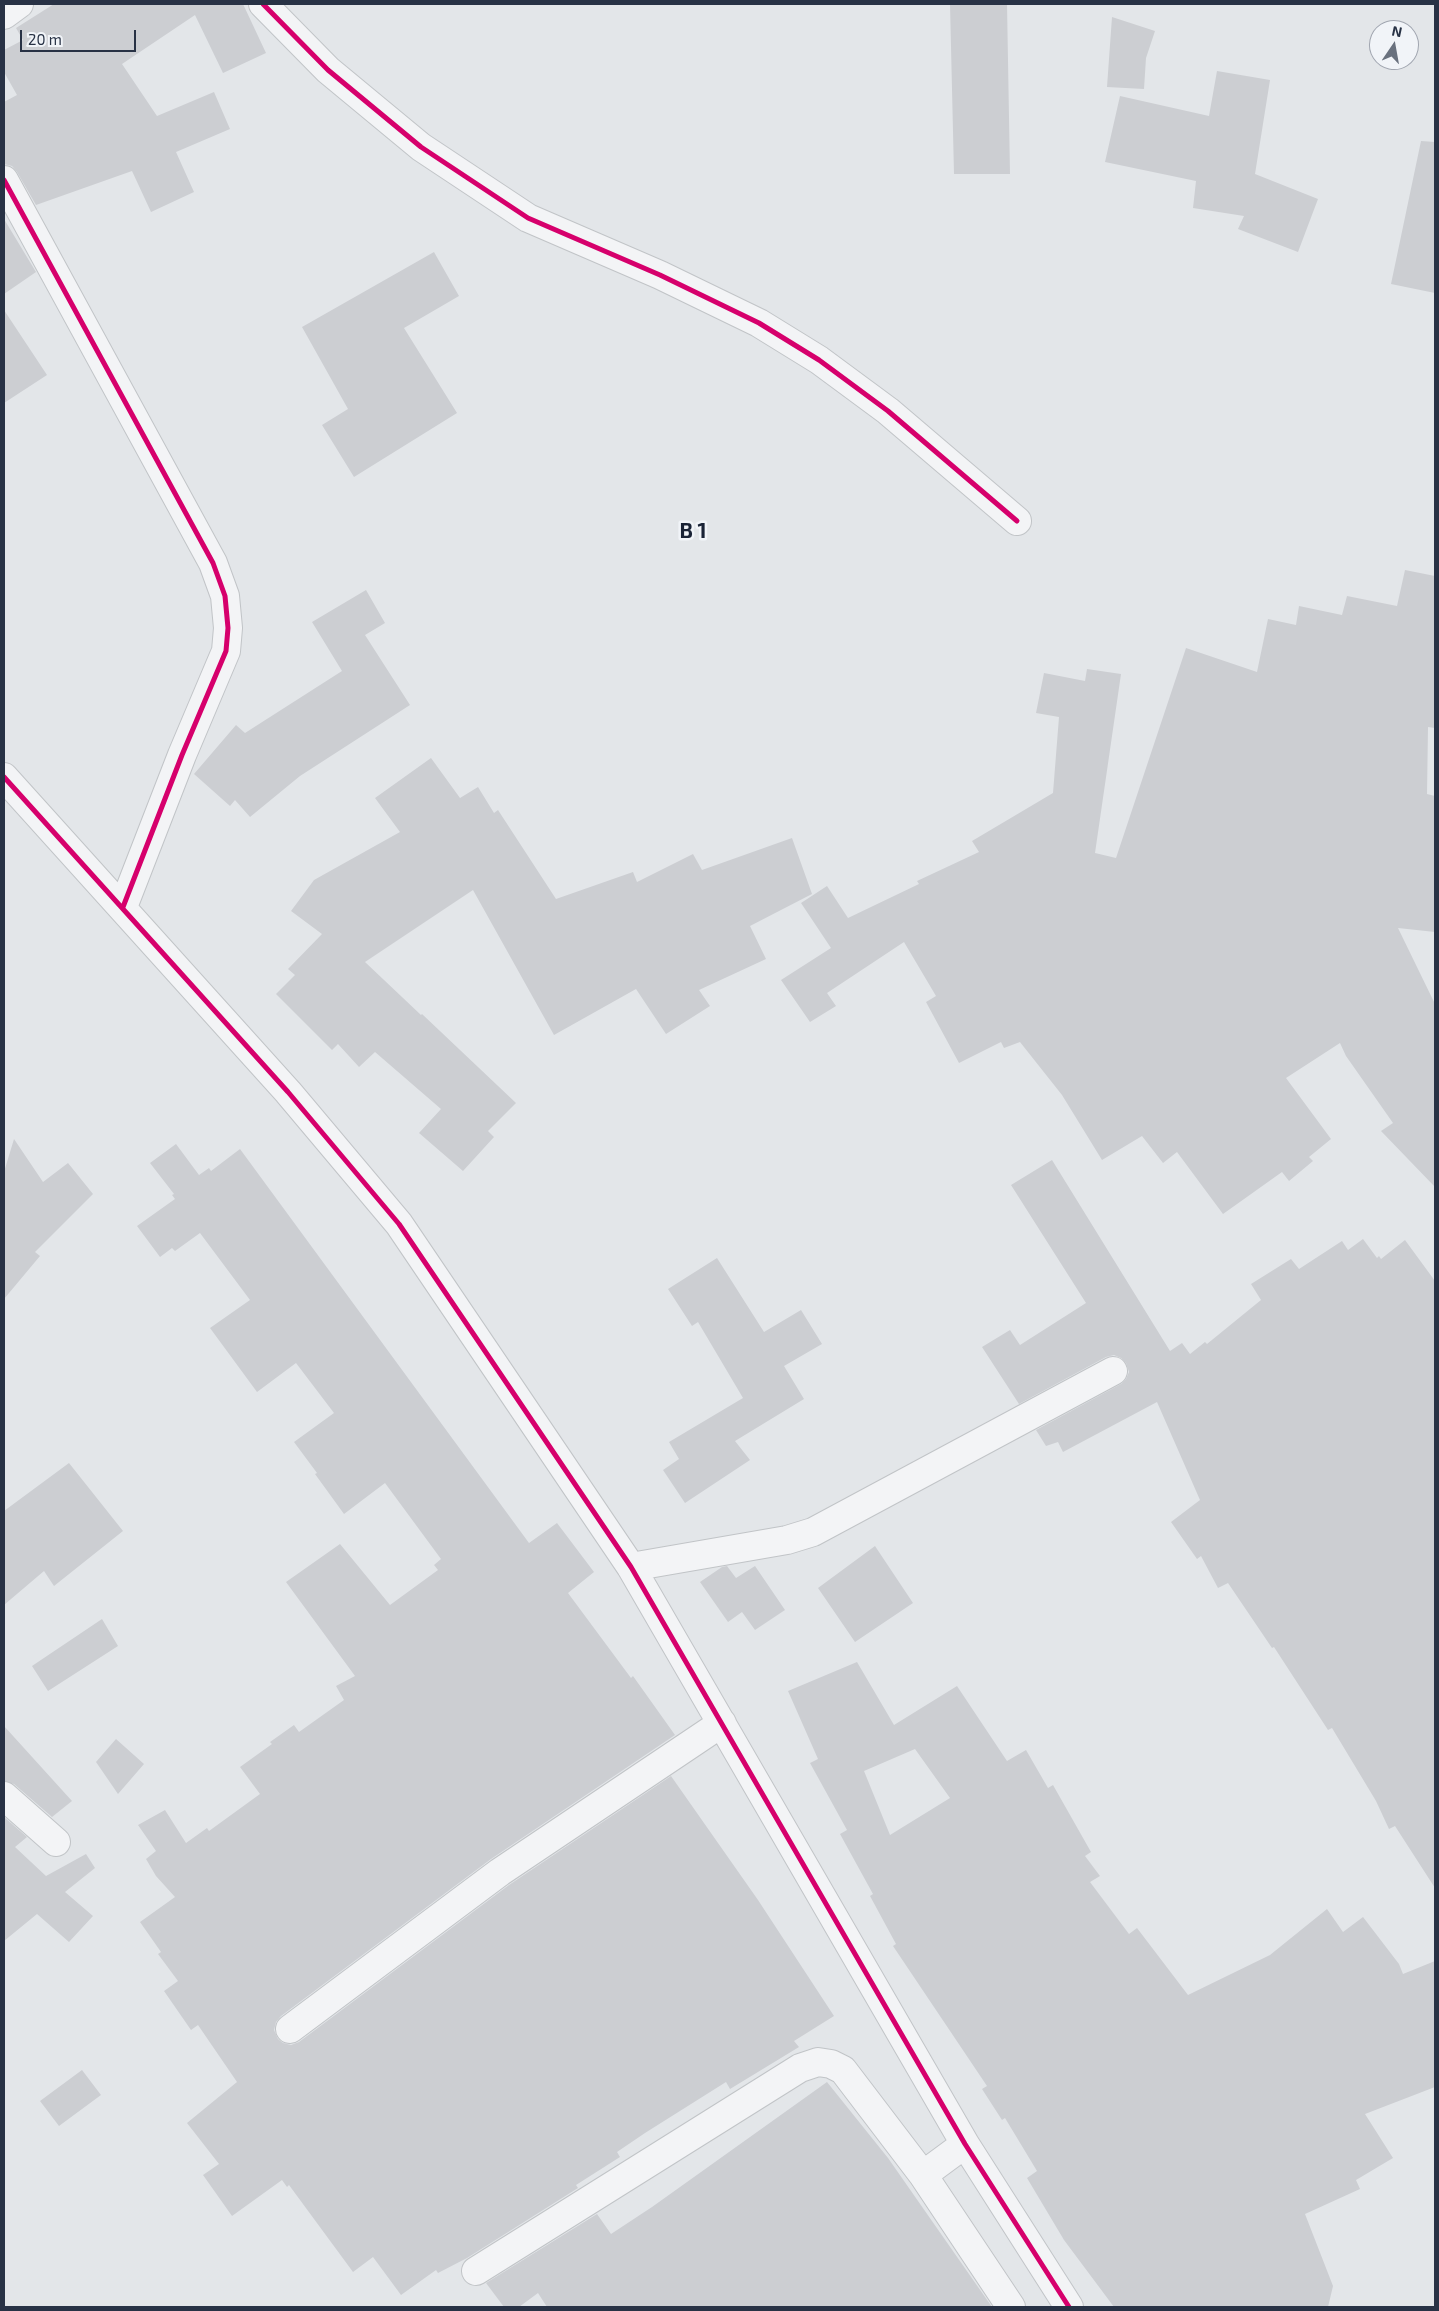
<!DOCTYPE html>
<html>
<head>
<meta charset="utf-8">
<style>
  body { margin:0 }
  #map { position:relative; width:1439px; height:2311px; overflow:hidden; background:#e3e6e9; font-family:"Exo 2",sans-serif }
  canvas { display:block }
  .frame { position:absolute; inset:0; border:5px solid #283245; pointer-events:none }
  .north { position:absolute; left:1369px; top:20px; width:50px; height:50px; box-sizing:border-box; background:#f1f4f8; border:1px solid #a1a6b0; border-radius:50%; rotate:12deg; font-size:14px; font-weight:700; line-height:20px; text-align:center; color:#283245 }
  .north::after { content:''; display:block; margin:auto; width:18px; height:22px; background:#69717e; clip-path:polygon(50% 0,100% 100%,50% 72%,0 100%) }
  .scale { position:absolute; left:20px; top:30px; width:116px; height:22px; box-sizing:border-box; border:2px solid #283245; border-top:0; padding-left:6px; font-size:15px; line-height:18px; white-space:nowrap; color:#283245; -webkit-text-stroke:4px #f1f4f8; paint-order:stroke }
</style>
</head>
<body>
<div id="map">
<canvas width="1439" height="2311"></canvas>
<div class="frame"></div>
<div class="north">N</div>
<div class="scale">20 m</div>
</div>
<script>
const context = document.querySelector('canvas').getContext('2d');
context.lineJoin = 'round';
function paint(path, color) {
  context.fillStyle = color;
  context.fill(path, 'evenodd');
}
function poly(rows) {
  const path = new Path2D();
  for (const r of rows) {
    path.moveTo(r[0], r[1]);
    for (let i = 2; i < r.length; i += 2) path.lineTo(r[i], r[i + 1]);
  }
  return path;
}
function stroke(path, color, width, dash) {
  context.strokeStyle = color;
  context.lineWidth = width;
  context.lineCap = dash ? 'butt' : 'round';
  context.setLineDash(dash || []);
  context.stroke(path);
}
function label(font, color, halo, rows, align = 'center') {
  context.font = font + ' "Exo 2",sans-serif';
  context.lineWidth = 5;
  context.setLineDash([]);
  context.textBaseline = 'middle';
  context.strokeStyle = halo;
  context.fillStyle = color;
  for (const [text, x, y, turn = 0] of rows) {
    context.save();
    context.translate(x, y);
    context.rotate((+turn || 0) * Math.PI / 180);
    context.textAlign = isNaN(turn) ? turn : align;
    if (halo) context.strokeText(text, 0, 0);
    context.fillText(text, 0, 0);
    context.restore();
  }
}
const building = poly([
  [54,4,243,4,266,53,223,73,195,15,122,64,157,116,214,92,230,129,176,152,194,192,151,212,132,171,36,205,17,172,12,166,4,164,4,102,17,95,4,72,4,50,23,40,16,28],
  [950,4,1007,4,1010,174,954,174],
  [1112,17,1155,31,1146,58,1144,89,1107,87],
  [1217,71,1270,80,1255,174,1318,199,1298,252,1238,229,1244,216,1193,208,1196,181,1105,162,1120,96,1209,116],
  [1421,141,1435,142,1435,293,1391,284],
  [4,219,36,272,4,294],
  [434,252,459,296,404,328,457,413,354,477,322,425,348,409,302,327],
  [4,310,47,375,4,403],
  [1405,570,1435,576,1435,728,1428,727,1427,794,1435,796,1435,932,1398,928,1435,1004,1435,1187,1381,1131,1393,1123,1346,1056,1340,1043,1286,1078,1331,1139,1309,1157,1313,1161,1289,1181,1282,1172,1223,1214,1177,1152,1163,1163,1142,1136,1102,1160,1062,1095,1020,1042,1004,1048,1001,1042,959,1063,926,1002,936,996,904,942,827,993,836,1006,810,1022,781,980,831,948,801,903,827,886,848,918,919,884,917,881,979,852,972,841,1053,793,1059,717,1036,713,1044,673,1085,681,1087,669,1121,674,1095,853,1116,858,1186,648,1257,672,1268,619,1296,625,1299,606,1342,615,1347,596,1397,606],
  [366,590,385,623,365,635,410,705,300,776,250,817,235,800,230,806,194,774,236,725,245,733,342,671,312,622],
  [431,758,460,798,478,787,494,813,498,810,556,899,633,872,637,882,693,854,702,870,792,838,812,894,750,926,766,959,699,990,710,1006,666,1034,636,989,554,1035,473,890,365,962,421,1015,422,1014,516,1103,488,1131,494,1137,463,1171,419,1133,441,1109,375,1052,359,1067,338,1044,332,1050,276,994,295,975,288,969,322,934,291,911,314,880,400,832,375,798],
  [14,1139,43,1182,68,1163,93,1194,35,1252,40,1256,4,1299,4,1172],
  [176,1144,199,1175,209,1168,211,1171,240,1149,529,1543,557,1523,594,1572,568,1593,631,1678,633,1676,675,1735,491,1859,281,2016,276,2022,274,2030,278,2039,283,2043,291,2045,299,2042,509,1885,671,1776,758,1900,834,2016,794,2041,799,2047,730,2089,726,2082,645,2133,617,2152,620,2157,576,2185,578,2188,467,2258,438,2273,436,2270,401,2295,373,2257,353,2272,289,2185,287,2187,282,2180,232,2216,203,2175,219,2164,187,2123,237,2082,198,2025,191,2030,164,1991,178,1981,158,1954,161,1952,140,1922,175,1897,156,1876,146,1859,156,1851,138,1825,165,1810,186,1843,207,1828,209,1831,260,1794,240,1767,272,1744,270,1742,294,1725,299,1732,344,1700,336,1686,355,1676,286,1582,340,1544,390,1605,438,1570,434,1565,441,1559,385,1483,344,1514,315,1474,317,1473,294,1442,334,1413,296,1363,257,1392,210,1328,250,1300,200,1233,175,1251,172,1248,160,1257,137,1226,175,1199,172,1195,174,1194,150,1163],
  [1052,1160,1170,1351,1182,1343,1190,1354,1205,1342,1207,1344,1261,1300,1251,1284,1291,1259,1299,1269,1342,1241,1348,1250,1363,1239,1377,1258,1379,1256,1381,1259,1405,1240,1435,1281,1435,1888,1395,1826,1389,1829,1376,1801,1332,1728,1328,1730,1274,1647,1272,1648,1228,1583,1218,1588,1201,1556,1197,1559,1171,1522,1200,1500,1157,1402,1063,1452,1058,1442,1046,1446,1036,1430,1121,1384,1126,1379,1129,1372,1126,1363,1121,1358,1114,1355,1106,1357,1019,1404,982,1347,1010,1330,1020,1345,1086,1303,1011,1185],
  [717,1258,764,1332,801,1310,822,1344,784,1366,804,1399,735,1441,750,1460,685,1503,663,1470,679,1459,669,1442,743,1398,698,1322,692,1326,668,1289],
  [69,1463,123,1531,54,1586,44,1571,4,1605,4,1511],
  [875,1546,913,1603,855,1642,818,1588],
  [727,1566,736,1578,755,1566,785,1610,755,1630,742,1612,728,1622,700,1582,722,1567],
  [102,1619,118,1646,48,1691,32,1666],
  [857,1662,894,1725,957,1686,1007,1761,1026,1750,1048,1788,1053,1785,1091,1852,1085,1856,1100,1876,1090,1882,1129,1934,1137,1928,1188,1995,1270,1955,1327,1909,1343,1932,1363,1917,1399,1964,1403,1974,1435,1961,1435,2087,1365,2114,1393,2158,1356,2180,1360,2189,1305,2214,1333,2286,1328,2307,1114,2307,1064,2240,1027,2178,1037,2171,1005,2118,1002,2120,982,2089,987,2086,893,1946,896,1944,870,1896,873,1894,840,1834,847,1830,810,1763,818,1759,788,1691],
  [915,1749,950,1798,890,1835,864,1771],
  [4,1726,72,1801,52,1817,14,1784,4,1781],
  [116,1739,144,1764,118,1794,96,1762],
  [4,1817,27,1837,15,1847,46,1876,86,1854,95,1868,65,1892,93,1916,69,1942,37,1914,4,1941],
  [82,2070,101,2095,59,2126,40,2101],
  [827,2082,888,2158,992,2307,547,2307,538,2293,519,2307,504,2307,486,2283,597,2214,611,2234,652,2207]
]);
const minor = poly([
  [263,4,328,70,421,147,528,218,660,275,759,323,819,360,888,411,1017,521],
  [4,15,19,4],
  [4,180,213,563,225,596,228,628,226,651,182,755,123,907],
  [4,777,288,1092,399,1224,631,1567,965,2144,1069,2307],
  [631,1567,787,1540,813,1532,1113,1371],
  [4,1796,56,1842],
  [290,2029,500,1872,722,1723],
  [923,2175,1011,2307],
  [476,2271,800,2068,818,2062,831,2064,843,2070,923,2175,965,2144]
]);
const cycleway = poly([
  [263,4,328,70,421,147,528,218,660,275,759,323,819,360,888,411,1017,521],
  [4,180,213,563,225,596,228,628,226,651,182,755,123,907],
  [4,777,288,1092,399,1224,631,1567,965,2144,1069,2307]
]);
const quarterNames = [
  ["B 1",693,531]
];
paint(building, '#ccced2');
stroke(minor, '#c1c4c7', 30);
stroke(minor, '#f3f4f6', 28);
stroke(cycleway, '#d6006c', 5);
label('bold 21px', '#1a2336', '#f1f4f8', quarterNames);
</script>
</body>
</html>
